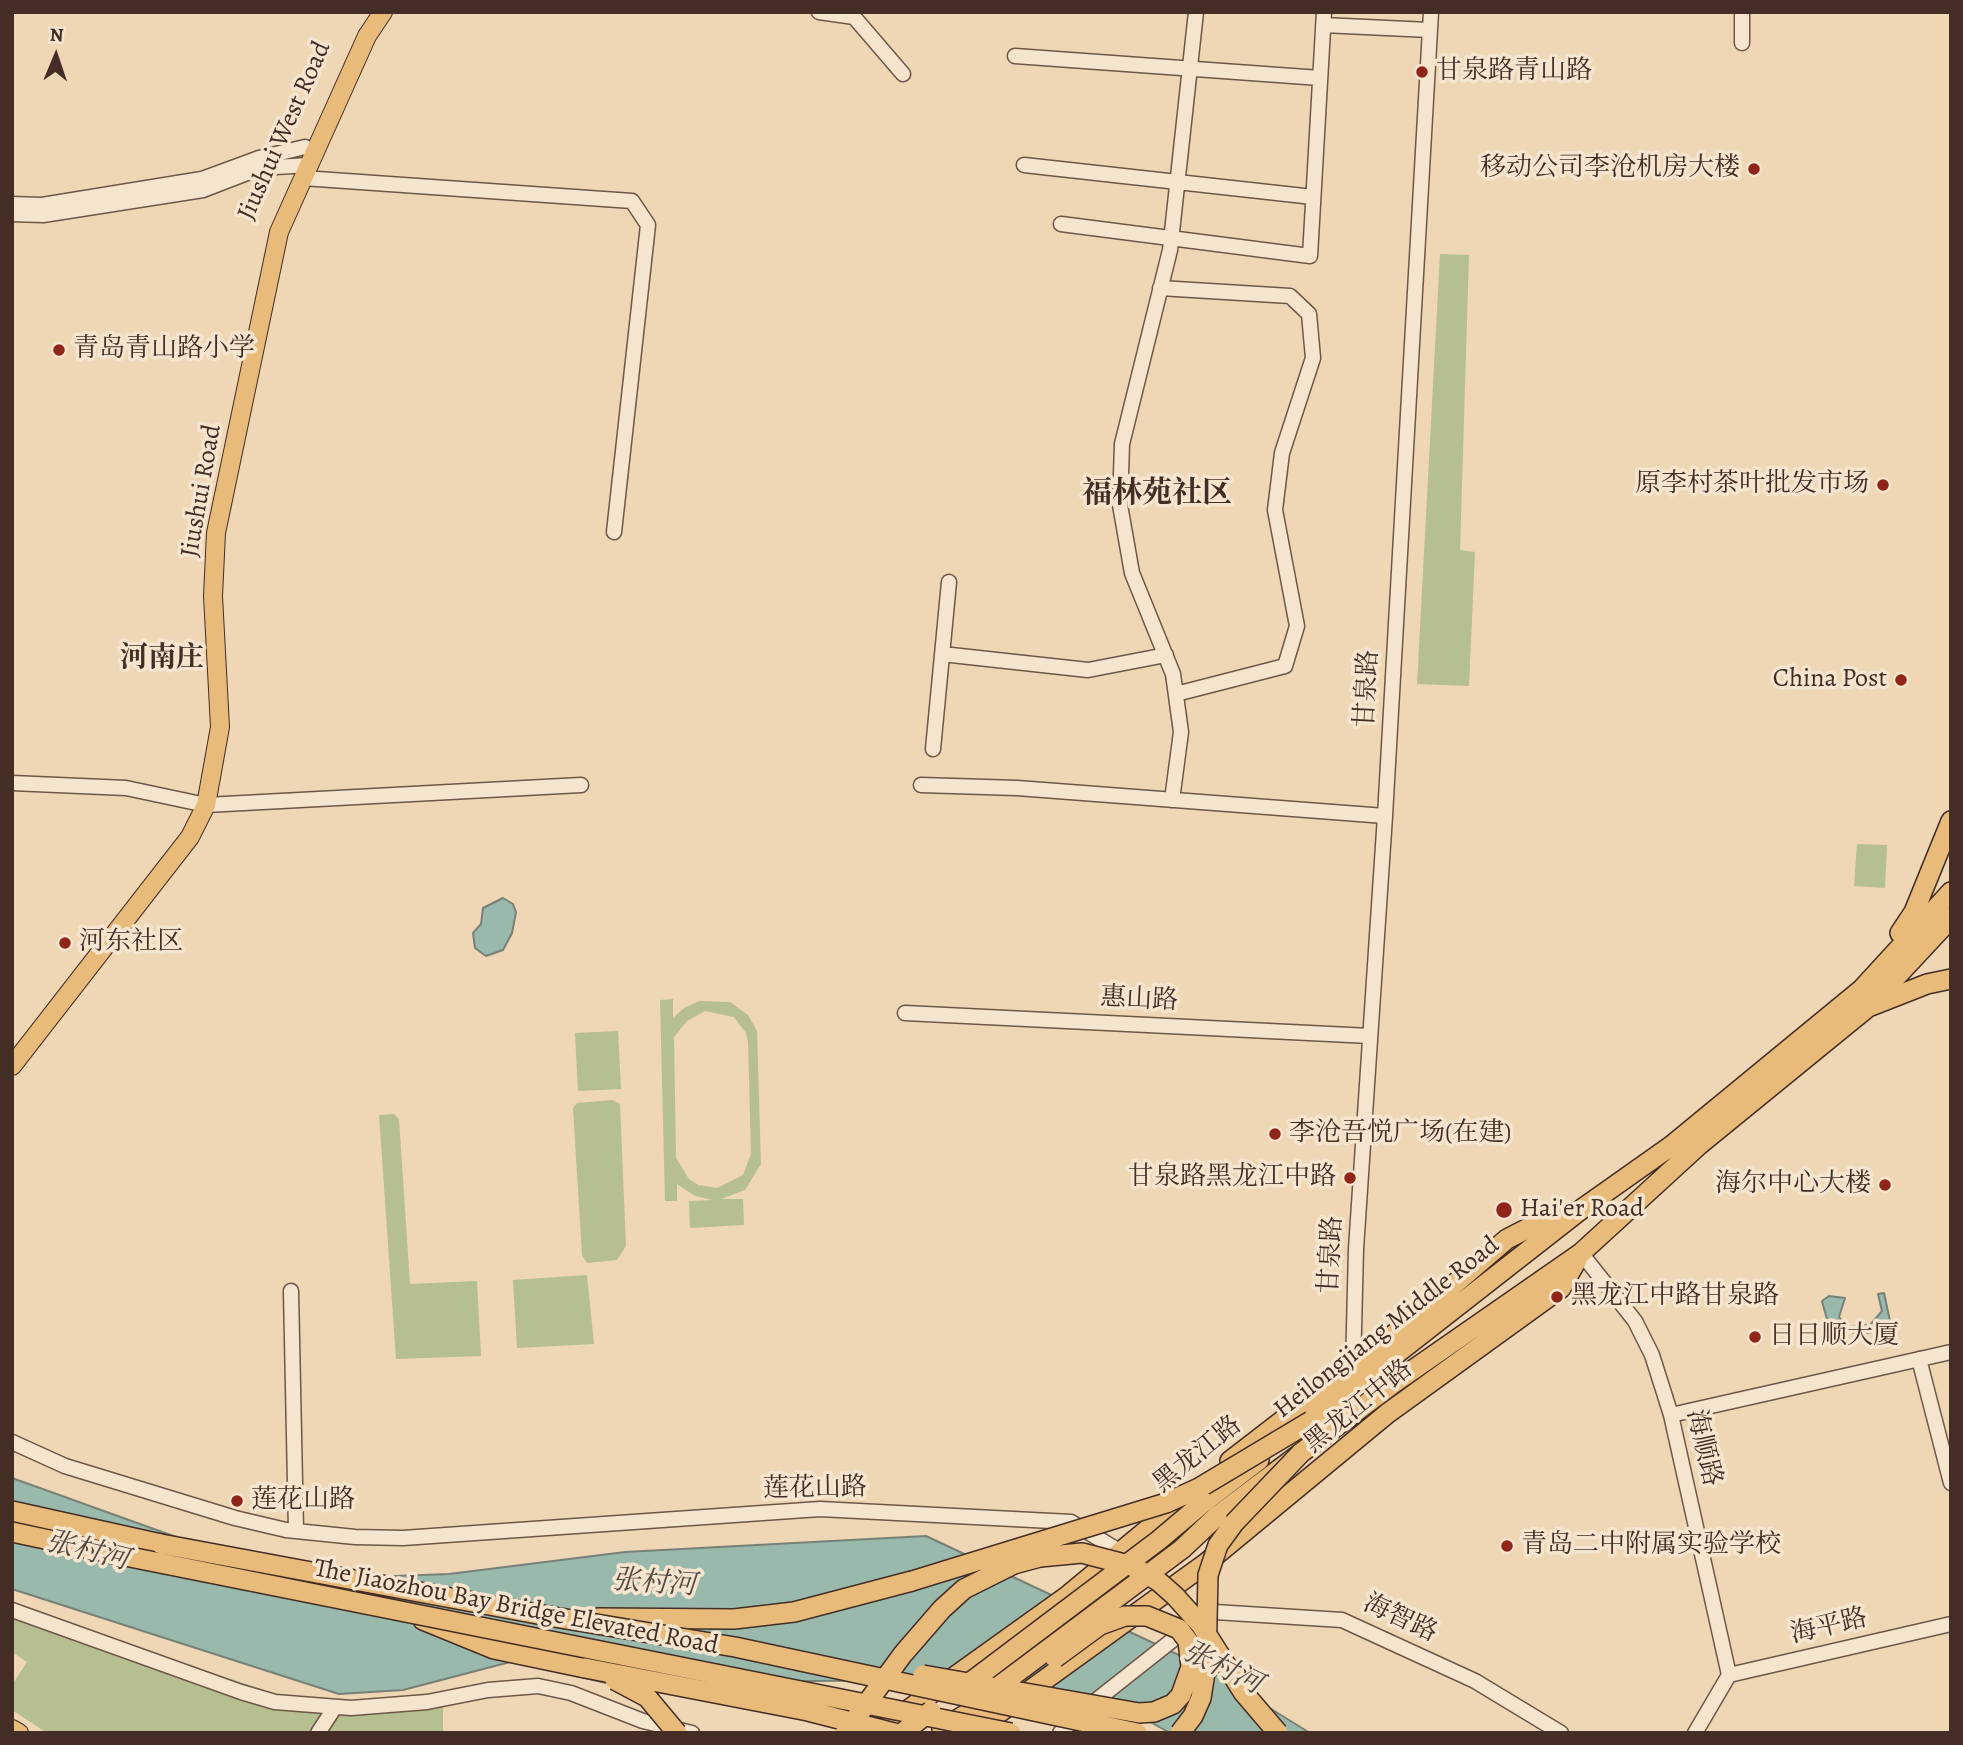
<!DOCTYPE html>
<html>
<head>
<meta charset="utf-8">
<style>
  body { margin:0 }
  #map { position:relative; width:1963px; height:1745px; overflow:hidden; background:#efd6b4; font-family:Alegreya,serif }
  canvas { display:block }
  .frame { position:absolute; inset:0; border:14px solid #432d25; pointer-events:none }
  .north { position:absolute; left:21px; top:21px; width:70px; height:70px; -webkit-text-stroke:5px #f5e4ce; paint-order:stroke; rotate:2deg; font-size:19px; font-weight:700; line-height:28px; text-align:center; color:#432d25 }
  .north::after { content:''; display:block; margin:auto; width:24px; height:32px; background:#432d25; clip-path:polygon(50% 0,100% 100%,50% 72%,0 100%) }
</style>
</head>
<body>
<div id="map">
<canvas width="1963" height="1745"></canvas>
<div class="frame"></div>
<div class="north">N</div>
</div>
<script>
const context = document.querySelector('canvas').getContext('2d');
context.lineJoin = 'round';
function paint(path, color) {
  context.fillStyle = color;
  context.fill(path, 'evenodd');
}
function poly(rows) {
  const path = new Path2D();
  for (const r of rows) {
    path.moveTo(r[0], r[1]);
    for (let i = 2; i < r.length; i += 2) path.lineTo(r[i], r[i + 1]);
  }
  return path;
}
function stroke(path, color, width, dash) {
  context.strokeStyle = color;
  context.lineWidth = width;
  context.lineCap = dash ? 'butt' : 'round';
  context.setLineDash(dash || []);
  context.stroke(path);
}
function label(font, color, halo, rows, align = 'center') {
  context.font = font + ' Alegreya,"Noto Serif SC",serif';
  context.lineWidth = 7;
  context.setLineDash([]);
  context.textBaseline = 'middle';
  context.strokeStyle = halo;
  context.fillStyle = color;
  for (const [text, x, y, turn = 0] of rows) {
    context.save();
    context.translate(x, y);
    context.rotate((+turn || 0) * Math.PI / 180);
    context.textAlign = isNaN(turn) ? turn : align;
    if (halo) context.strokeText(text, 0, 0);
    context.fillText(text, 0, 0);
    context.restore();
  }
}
const green = poly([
  [1440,254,1469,255,1460,550,1475,552,1469,686,1417,684],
  [1857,844,1887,845,1885,888,1854,886],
  [673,999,673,1018,684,1008,699,1001,730,1002,748,1015,757,1031,761,1164,745,1190,721,1199,743,1199,744,1225,690,1228,689,1201,713,1200,695,1196,677,1184,677,1201,665,1201,660,1000],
  [705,1011,734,1017,746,1033,748,1042,751,1154,743,1175,717,1188,698,1185,689,1179,676,1158,674,1037,687,1021],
  [618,1031,621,1089,578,1091,575,1033],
  [613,1100,620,1104,626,1246,617,1260,587,1263,582,1255,573,1108,577,1103],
  [394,1114,399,1119,410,1284,477,1281,481,1356,396,1359,379,1115],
  [587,1275,594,1344,517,1348,513,1280],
  [12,1606,279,1695,337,1703,443,1693,443,1733,47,1733,12,1710,12,1685,27,1662,12,1652]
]);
const water = poly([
  [503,898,513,904,516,912,512,933,503,950,486,956,475,948,473,933,481,924,483,908,503,898],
  [1884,1293,1890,1321,1876,1331,1859,1335,1828,1323,1822,1301,1829,1296,1845,1298,1839,1317,1847,1327,1870,1325,1882,1311,1878,1294,1884,1293],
  [12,1478,268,1570,314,1579,449,1574,625,1552,926,1536,1200,1665,1310,1733,1170,1733,1127,1709,923,1680,606,1683,514,1661,403,1690,339,1694,12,1589,12,1478]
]);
const minor = poly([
  [819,12,854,17,903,74],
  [1323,25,1429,30],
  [1742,43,1742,12],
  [1015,56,1320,78],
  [1024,165,1313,197],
  [303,178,632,201,648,225,614,532],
  [12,204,42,205,202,179,259,158,305,147,315,151],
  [12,214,43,215,203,190,260,168,309,165],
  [1061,224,1310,256,1324,12],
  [1160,288,1290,296,1309,314,1313,358,1282,453,1275,510,1297,626,1285,666,1176,694],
  [942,654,1088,670,1166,655],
  [933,749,949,582],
  [12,783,126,788,206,805,581,785],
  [921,785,1017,788,1385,816],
  [1172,800,1181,732,1173,674,1132,573,1120,505,1122,444,1170,250,1196,12],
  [905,1013,1370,1036],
  [1581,1253,1635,1321,1652,1355,1671,1415,1729,1675],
  [291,1291,296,1531],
  [1919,1359,1951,1483],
  [1353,1368,1356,1249,1385,816,1431,12],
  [1671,1415,1951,1352],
  [12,1442,65,1466,235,1518,286,1530,355,1537,403,1538,820,1509,1071,1522,1126,1555],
  [12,1610,241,1692,275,1702,351,1708,427,1702,488,1690,538,1686,571,1693,643,1721,692,1733],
  [1199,1611,1342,1620,1475,1681,1561,1733],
  [318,1733,335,1707],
  [1060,1733,1084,1710,1189,1627],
  [1695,1733,1729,1675,1951,1624]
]);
const major = poly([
  [12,1066,190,837,206,805,220,727,213,596,216,533,279,232,367,36,383,12],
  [12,1729,19,1733]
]);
const highway = poly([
  [1900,933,1914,912,1951,821],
  [1871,1006,1927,984,1951,979],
  [1300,1429,1579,1211,1671,1146,1862,989,1951,892],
  [1230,1461,1410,1322,1507,1239,1546,1219,1571,1213],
  [1204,1502,1259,1460],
  [12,1511,161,1544],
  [1217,1516,1394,1383,1581,1253,1699,1145,1867,1008,1951,918],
  [12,1532,115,1554],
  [598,1618,734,1619,794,1612,912,1581],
  [423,1620,494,1649,585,1668],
  [942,1729,997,1695],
  [876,1733,1066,1597,1188,1496],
  [971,1733,1205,1564,1388,1413,1561,1288,1577,1260]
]);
const highwayBridge = poly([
  [161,1544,548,1616,735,1647,1137,1733],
  [115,1554,1011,1733],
  [912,1581,1166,1503,1199,1488,1311,1421],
  [585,1668,808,1711,894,1733],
  [923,1675,1139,1713,1154,1712,1173,1704,1181,1695,1191,1667,1188,1641,1179,1629,1147,1616,1125,1616,1100,1625,1055,1658],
  [615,1680,647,1697,677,1733],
  [964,1687,1159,1540,1204,1502],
  [991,1692,1182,1549,1217,1516],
  [845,1733,903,1654,942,1609,964,1589,1014,1564,1040,1557,1082,1553,1132,1566,1158,1581,1175,1596,1201,1625,1243,1692,1278,1733],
  [902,1733,931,1711],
  [1180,1733,1193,1716,1201,1698,1206,1666,1208,1575,1218,1545,1234,1523,1300,1454]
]);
const markers = [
  [1422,72,7,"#8f2418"],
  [1754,169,7,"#8f2418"],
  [59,350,7,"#8f2418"],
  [1883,485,7,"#8f2418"],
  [1901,680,7,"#8f2418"],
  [65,943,7,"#8f2418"],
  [1275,1134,7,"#8f2418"],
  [1350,1178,7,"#8f2418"],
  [1885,1185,7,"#8f2418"],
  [1504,1210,9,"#8f2418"],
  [1557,1297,7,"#8f2418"],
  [1755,1337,7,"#8f2418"],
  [237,1501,7,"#8f2418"],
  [1507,1546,7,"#8f2418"]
];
const poiNames = [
  ["甘泉路青山路",1436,72],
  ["移动公司李沧机房大楼",1740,169,"right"],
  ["青岛青山路小学",73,350],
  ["原李村茶叶批发市场",1869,485,"right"],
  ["China Post",1887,680,"right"],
  ["河东社区",79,943],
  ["李沧吾悦广场(在建)",1289,1134],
  ["甘泉路黑龙江中路",1336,1178,"right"],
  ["海尔中心大楼",1871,1185,"right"],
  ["Hai'er Road",1520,1210],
  ["黑龙江中路甘泉路",1571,1297],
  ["日日顺大厦",1769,1337],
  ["莲花山路",251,1501],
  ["青岛二中附属实验学校",1521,1546]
];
const streetNames = [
  ["Jiushui West Road",285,131,-66],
  ["Jiushui Road",202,491,-80],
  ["甘泉路",1368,689,-87],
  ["惠山路",1139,1000,3],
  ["甘泉路",1332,1255,-87],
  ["Heilongjiang Middle Road",1387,1328,-38],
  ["黑龙江中路",1359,1407,-39],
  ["海顺路",1703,1448,77],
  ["黑龙江路",1198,1455,-39],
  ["莲花山路",815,1489,-1],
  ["The Jiaozhou Bay Bridge Elevated Road",516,1608,11],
  ["海智路",1400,1619,25],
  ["海平路",1829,1627,-13]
];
const neighbourhoodNames = [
  ["河南庄",162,659]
];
const waterNames = [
  ["张村河",87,1552,14],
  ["张村河",654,1584,4],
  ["张村河",1222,1669,26]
];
const quarterNames = [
  ["福林苑社区",1157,495]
];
paint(green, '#b5bf90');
paint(water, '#9ab9ad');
stroke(water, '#778177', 2);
stroke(minor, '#6e5749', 17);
stroke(major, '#432d25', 20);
stroke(highway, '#432d25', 22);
stroke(minor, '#f5e4ce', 14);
stroke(major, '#e8bb7a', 18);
stroke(highway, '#e8bb7a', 19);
stroke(highwayBridge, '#432d25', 22, []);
stroke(highwayBridge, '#e8bb7a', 19);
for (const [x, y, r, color] of markers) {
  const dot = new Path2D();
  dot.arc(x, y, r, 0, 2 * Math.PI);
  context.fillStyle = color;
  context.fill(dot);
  stroke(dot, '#f5e4ce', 2.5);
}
label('26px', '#432d25', '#f5e4ce', poiNames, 'left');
label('26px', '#432d25', '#f5e4ce', streetNames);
label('bold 28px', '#432d25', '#f5e4ce', neighbourhoodNames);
label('italic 28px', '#544940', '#f5e4ce', waterNames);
label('bold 30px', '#432d25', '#f5e4ce', quarterNames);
</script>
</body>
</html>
